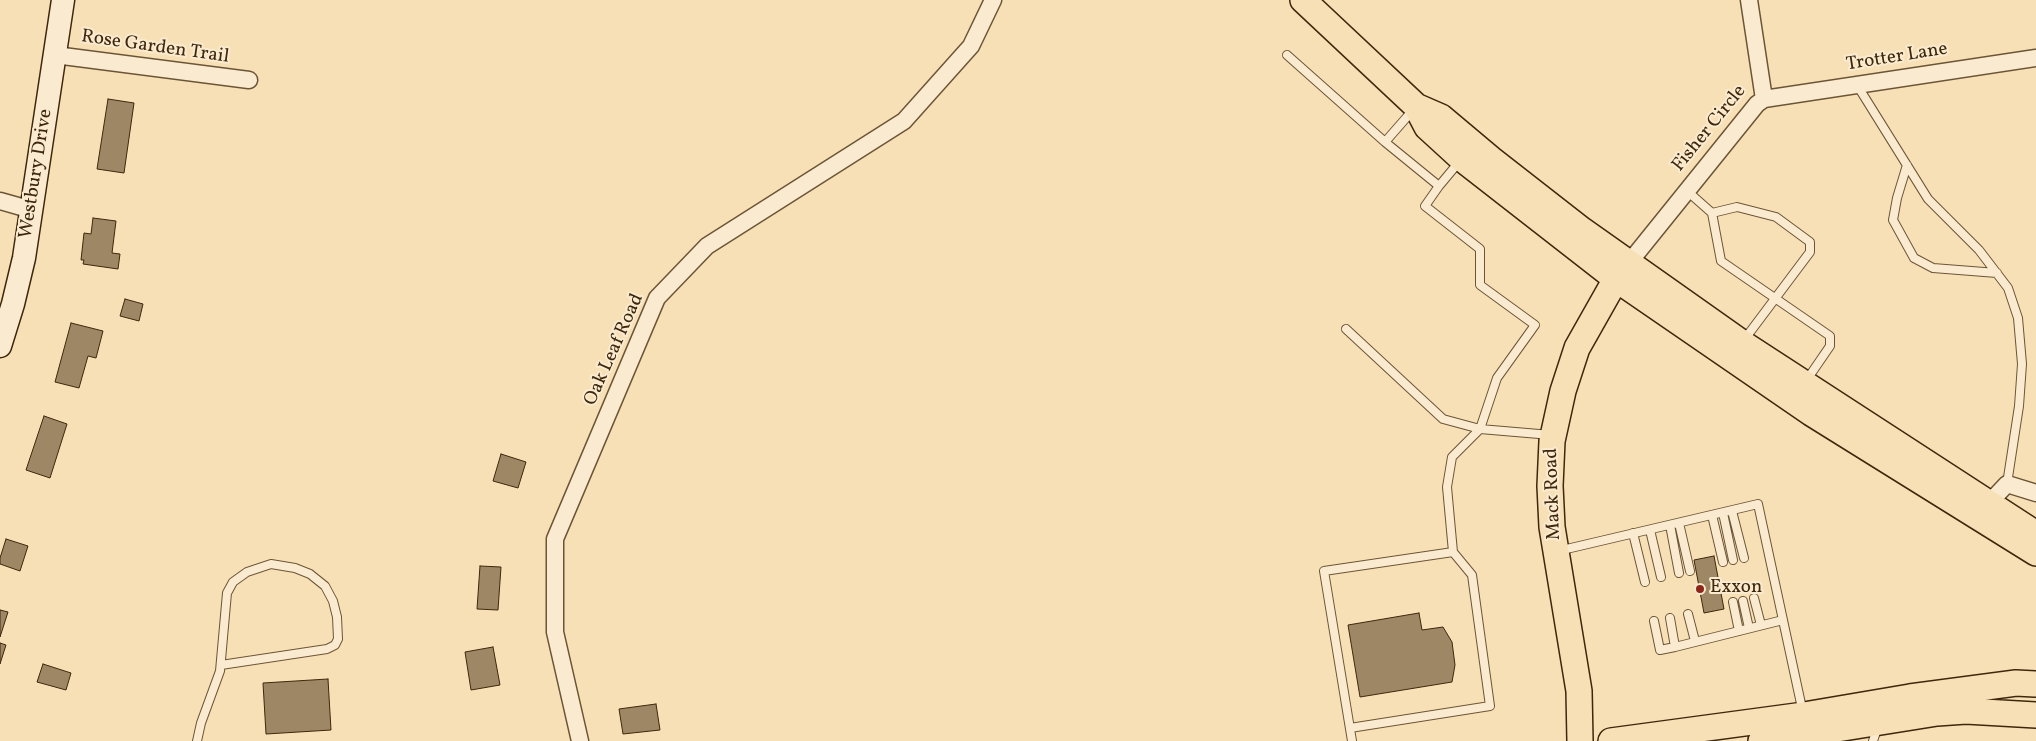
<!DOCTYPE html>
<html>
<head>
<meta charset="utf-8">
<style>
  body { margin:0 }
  canvas { display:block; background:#f7e0b6 }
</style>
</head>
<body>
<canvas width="2036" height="741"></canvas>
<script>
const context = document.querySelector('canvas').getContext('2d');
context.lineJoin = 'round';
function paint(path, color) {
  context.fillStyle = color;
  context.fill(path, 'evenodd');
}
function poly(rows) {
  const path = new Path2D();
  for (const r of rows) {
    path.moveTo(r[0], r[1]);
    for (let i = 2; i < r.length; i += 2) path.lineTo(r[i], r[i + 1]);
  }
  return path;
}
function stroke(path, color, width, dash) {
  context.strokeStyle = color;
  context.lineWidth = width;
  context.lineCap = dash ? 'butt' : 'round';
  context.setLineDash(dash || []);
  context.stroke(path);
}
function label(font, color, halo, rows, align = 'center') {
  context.font = font + ' Vollkorn,serif';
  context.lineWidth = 4;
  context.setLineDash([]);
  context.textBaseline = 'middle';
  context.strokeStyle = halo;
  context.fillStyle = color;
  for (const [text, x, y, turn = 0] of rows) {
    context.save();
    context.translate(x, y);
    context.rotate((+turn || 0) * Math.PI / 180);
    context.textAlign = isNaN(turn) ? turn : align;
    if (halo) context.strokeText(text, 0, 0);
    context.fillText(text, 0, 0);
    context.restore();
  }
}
const building = poly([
  [108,99,134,103,124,173,97,169,108,99],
  [93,218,116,221,112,253,120,254,118,269,83,264,84,260,81,260,84,233,91,234,93,218],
  [125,299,143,304,139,321,120,316,125,299],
  [71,323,103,331,96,358,88,356,79,388,55,382,71,323],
  [44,416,67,424,50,478,26,470,44,416],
  [501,454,526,462,518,488,493,481,501,454],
  [6,539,28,546,20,571,0,564,0,558,6,539],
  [1714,556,1724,609,1704,613,1694,560,1714,556],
  [480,566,501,567,498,610,477,609,480,566],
  [0,610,8,612,0,637,0,610],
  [1419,613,1422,630,1443,627,1452,642,1455,665,1452,682,1360,697,1348,625,1419,613],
  [0,643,6,645,0,664,0,643],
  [493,647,500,685,471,690,465,652,493,647],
  [43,664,71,673,66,690,37,682,43,664],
  [328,679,331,730,266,734,263,683,328,679],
  [656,704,660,730,623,734,619,709,656,704]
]);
const lane = poly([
  [1287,55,1385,142,1413,110],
  [1857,85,1928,199,1979,250,2008,288,2018,318,2022,364,2019,406,2007,484],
  [1385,142,1439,186,1459,162],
  [1907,165,1897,198,1893,220,1914,258,1933,268,1997,273],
  [1439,186,1425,206,1480,249,1480,285,1535,325,1497,378,1480,429,1551,435],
  [1686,190,1712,213,1721,261,1830,336,1830,346,1806,381],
  [1712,213,1737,207,1776,217,1810,242,1810,252,1744,340],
  [1346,329,1443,419,1480,429,1452,457,1447,487,1453,552,1324,571,1352,741],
  [1732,511,1744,558],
  [1723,513,1733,560],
  [1712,515,1723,562],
  [1679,523,1690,571],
  [1670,525,1679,573],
  [1650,530,1661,577],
  [1633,533,1645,582],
  [1558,551,1758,504,1803,713],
  [1754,598,1761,625],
  [1743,601,1749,628],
  [1733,602,1739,631],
  [1688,614,1695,641],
  [1670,618,1675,647,1783,620],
  [1654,621,1660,650,1675,647],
  [1350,728,1490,706,1472,575,1453,552],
  [197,741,201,723,220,671,227,593,233,582,247,572,271,564,295,568,310,574,325,586,333,601,337,617,338,639,335,645,327,649,221,665],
  [1873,741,1878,726]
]);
const street = poly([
  [1749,0,1764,99],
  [55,55,249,80],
  [0,201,32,210],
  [1628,264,1757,104,1764,99,2036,58],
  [1989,503,2007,484,2036,493],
  [580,741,555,632,555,539,657,298,707,246,904,121,971,46,993,0]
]);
const secondary = poly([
  [0,346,13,304,24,258,63,0]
]);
const primary = poly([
  [1303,0,1416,106,1427,127,1462,159,1616,279,1811,413,2036,553],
  [1418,107,1441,117,1491,159,1582,230,1742,343,2036,534],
  [1580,741,1579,691,1552,527,1550,486,1552,441,1563,391,1577,348,1616,279,1626,265],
  [1611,741,1804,715,1910,697,2016,683,2035,684],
  [1761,741,1937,713,1966,711,2036,715]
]);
const markers = [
  [1700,589,5,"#8f2418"]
];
const streetNames = [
  ["Rose Garden Trail",155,48,8],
  ["Trotter Lane",1897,58,-9],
  ["Fisher Circle",1710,129,-51],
  ["Westbury Drive",37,174,-81],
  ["Oak Leaf Road",615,350,-66],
  ["Mack Road",1554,494,-92]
];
const poiNames = [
  ["Exxon",1710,589]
];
paint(building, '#9e8764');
stroke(building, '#3e270c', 1);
stroke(lane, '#6c5536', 10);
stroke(street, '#6c5536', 19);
stroke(secondary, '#3e270c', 25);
stroke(primary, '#3e270c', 28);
stroke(lane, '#faebd0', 8);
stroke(street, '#faebd0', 16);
stroke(secondary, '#faebd0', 22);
stroke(primary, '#f7e0b6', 25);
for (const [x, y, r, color] of markers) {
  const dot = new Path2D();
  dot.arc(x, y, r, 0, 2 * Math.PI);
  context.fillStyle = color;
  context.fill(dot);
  stroke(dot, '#faebd0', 2);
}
label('19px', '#3e270c', '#faebd0', streetNames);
label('19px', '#3e270c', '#faebd0', poiNames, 'left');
</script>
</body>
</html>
